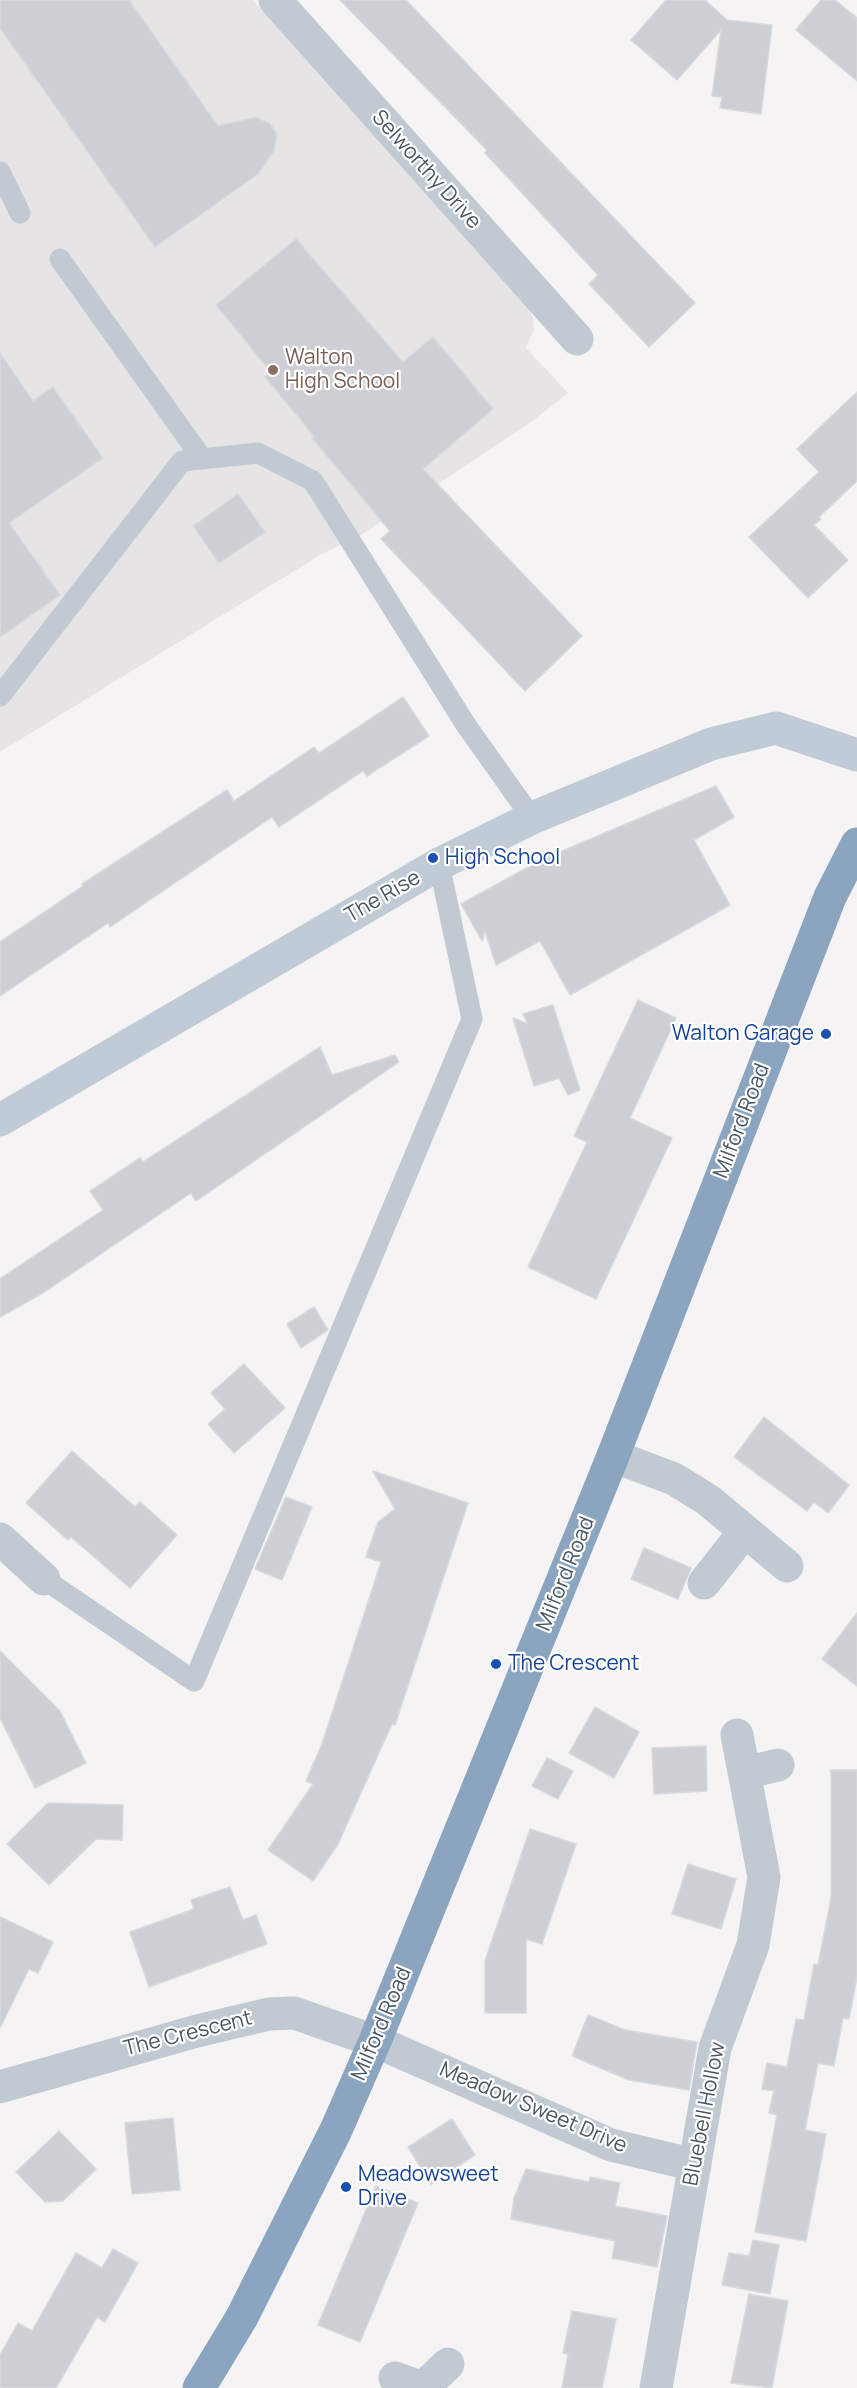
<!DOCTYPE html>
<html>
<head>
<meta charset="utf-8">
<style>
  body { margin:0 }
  canvas { display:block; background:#f5f3f3 }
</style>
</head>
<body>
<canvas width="857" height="2388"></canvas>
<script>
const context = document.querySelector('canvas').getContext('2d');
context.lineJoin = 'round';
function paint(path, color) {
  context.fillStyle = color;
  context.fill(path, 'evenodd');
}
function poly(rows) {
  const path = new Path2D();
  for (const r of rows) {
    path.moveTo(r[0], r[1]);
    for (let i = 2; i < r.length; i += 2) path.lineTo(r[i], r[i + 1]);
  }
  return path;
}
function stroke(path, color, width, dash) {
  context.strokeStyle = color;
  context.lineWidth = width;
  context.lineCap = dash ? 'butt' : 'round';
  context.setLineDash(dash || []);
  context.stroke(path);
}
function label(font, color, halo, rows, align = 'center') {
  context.font = font + ' Manrope,sans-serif';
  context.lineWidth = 4.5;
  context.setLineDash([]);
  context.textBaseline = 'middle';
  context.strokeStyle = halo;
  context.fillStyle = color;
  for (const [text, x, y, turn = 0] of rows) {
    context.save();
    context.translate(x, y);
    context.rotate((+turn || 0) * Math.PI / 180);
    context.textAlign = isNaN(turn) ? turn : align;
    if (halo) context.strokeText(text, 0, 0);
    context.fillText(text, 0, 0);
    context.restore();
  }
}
const education = poly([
  [0,0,253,0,522,294,533,318,534,329,526,348,568,393,530,423,362,534,322,554,0,752]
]);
const building = poly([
  [0,0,129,0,218,126,256,117,270,124,277,134,274,151,258,174,155,247,0,28,0,0],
  [340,0,406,0,695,303,649,347,589,284,598,275,485,153,487,150,340,0],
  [666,0,705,0,727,20,772,25,761,114,720,108,722,97,712,96,721,30,677,80,631,40,666,0],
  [821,0,835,0,857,18,857,81,796,30,821,0],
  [296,239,403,362,433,337,493,409,423,469,582,636,525,691,381,539,390,531,312,438,314,436,265,377,271,372,216,305,296,239],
  [0,353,33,401,53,387,103,458,9,523,60,595,0,637,0,353],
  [857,392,857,481,819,517,821,519,814,525,848,560,808,598,749,537,819,472,797,449,857,392],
  [238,494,265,532,219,563,193,526,238,494],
  [403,697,429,736,367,776,363,771,279,827,272,817,110,927,108,923,0,996,0,942,83,886,82,884,227,790,234,801,314,747,319,753,403,697],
  [716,786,734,817,694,840,730,905,570,995,540,941,496,965,485,931,482,941,461,904,543,859,716,786],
  [638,1000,676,1018,630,1118,672,1138,596,1299,528,1267,587,1142,574,1136,638,1000],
  [553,1005,580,1090,568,1095,559,1078,534,1086,513,1018,528,1024,523,1014,553,1005],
  [320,1047,332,1075,395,1055,399,1062,196,1201,191,1193,43,1293,0,1317,0,1279,103,1210,90,1191,140,1158,143,1162,320,1047],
  [314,1307,328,1330,301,1348,287,1324,314,1307],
  [244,1364,285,1408,234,1453,208,1424,225,1409,211,1393,244,1364],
  [764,1417,849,1485,828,1513,814,1502,807,1511,734,1457,764,1417],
  [72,1451,135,1507,140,1502,177,1535,130,1588,71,1537,68,1540,26,1503,72,1451],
  [373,1471,468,1503,395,1725,392,1724,338,1844,313,1881,268,1850,313,1784,306,1781,322,1744,381,1562,366,1557,378,1522,395,1509,373,1471],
  [286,1497,312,1507,282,1580,255,1569,286,1497],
  [644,1548,691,1568,678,1599,631,1579,644,1548],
  [857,1613,857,1686,822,1659,857,1613],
  [0,1651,60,1711,86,1763,35,1788,0,1718,0,1651],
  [595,1707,639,1732,614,1778,569,1753,595,1707],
  [706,1746,707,1791,654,1794,652,1748,706,1746],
  [547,1758,573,1771,558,1799,532,1786,547,1758],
  [831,1770,857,1770,857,1977,849,2019,843,2018,834,2066,818,2063,805,2130,826,2134,806,2241,755,2232,777,2115,769,2113,774,2091,762,2089,767,2063,787,2067,796,2019,804,2020,814,1964,818,1965,831,1898,831,1770],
  [48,1803,123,1805,122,1840,96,1839,49,1885,7,1844,48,1803],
  [530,1829,576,1844,542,1944,526,1939,526,2013,485,2013,485,1961,530,1829],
  [688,1864,736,1879,721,1929,672,1914,688,1864],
  [230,1887,243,1920,256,1915,267,1944,149,1987,130,1932,194,1909,191,1900,230,1887],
  [0,1917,53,1942,38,1973,29,1969,0,2028,0,1917],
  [588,2015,625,2030,697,2042,689,2090,629,2080,572,2056,588,2015],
  [173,2118,180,2190,132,2194,125,2123,173,2118],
  [452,2119,475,2155,431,2184,408,2147,452,2119],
  [59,2131,96,2169,63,2201,45,2202,16,2172,59,2131],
  [526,2169,589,2182,590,2177,620,2183,615,2206,667,2216,657,2267,612,2258,615,2241,511,2219,514,2198,526,2169],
  [376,2186,418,2203,360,2342,318,2325,376,2186],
  [753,2240,779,2245,770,2294,722,2285,729,2253,749,2256,753,2240],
  [113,2249,138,2263,105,2322,97,2317,56,2388,0,2388,0,2355,18,2323,32,2331,76,2253,102,2268,113,2249],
  [749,2294,788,2301,772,2388,731,2383,749,2294],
  [572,2311,616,2319,602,2388,562,2388,568,2354,563,2353,572,2311]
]);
const lane = poly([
  [0,172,20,213],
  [60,259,201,457],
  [0,696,182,461,258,453,313,481,466,725,532,818],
  [44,1579,194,1681,472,1019,439,864]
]);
const street = poly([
  [275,0,577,339],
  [613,1456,674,1479,708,1500,787,1566],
  [0,1539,44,1579],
  [704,1583,745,1531],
  [745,1773,778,1765],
  [0,2087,197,2031,269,2014,294,2013,375,2041,611,2145,695,2165],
  [395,2378,423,2388,448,2364],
  [656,2388,715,2048,753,1945,764,1877,737,1735]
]);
const secondary = poly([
  [0,1120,439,864,532,818,711,744,776,728,857,755]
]);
const highway = poly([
  [199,2388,242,2317,336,2130,375,2041,613,1456,830,897,857,844]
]);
const markers = [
  [273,370,6,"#8d6e63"],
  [433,858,6,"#1a4fb4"],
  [826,1034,6,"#1a4fb4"],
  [496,1664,6,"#1a4fb4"],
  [346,2187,6,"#1a4fb4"]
];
const streetNames = [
  ["Selworthy Drive",426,170,48],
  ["The Rise",383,897,-30],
  ["Milford Road",742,1121,-69],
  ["Milford Road",566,1574,-68],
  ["Milford Road",382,2024,-67],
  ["The Crescent",188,2034,-14],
  ["Meadow Sweet Drive",533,2108,23],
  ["Bluebell Hollow",705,2114,-79]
];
const educationNames = [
  ["Walton",285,358],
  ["High School",285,382]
];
const transitNames = [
  ["High School",445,858],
  ["Walton Garage",814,1034,"right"],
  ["The Crescent",508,1664],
  ["Meadowsweet",358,2175],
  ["Drive",358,2199]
];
paint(education, '#e6e4e5');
paint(building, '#cdcfd5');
stroke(building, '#d7d9de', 1.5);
stroke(lane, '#c1cad2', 21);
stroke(street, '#c1cad2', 33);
stroke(secondary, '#c1cbd6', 33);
stroke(highway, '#8ba5c1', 33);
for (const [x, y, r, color] of markers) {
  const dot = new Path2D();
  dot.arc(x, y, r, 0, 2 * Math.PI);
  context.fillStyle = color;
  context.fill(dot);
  stroke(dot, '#fff', 2);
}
label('21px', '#4a5661', '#fff', streetNames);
label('21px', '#785e54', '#fff', educationNames, 'left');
label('21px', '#164399', '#fff', transitNames, 'left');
</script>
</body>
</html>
